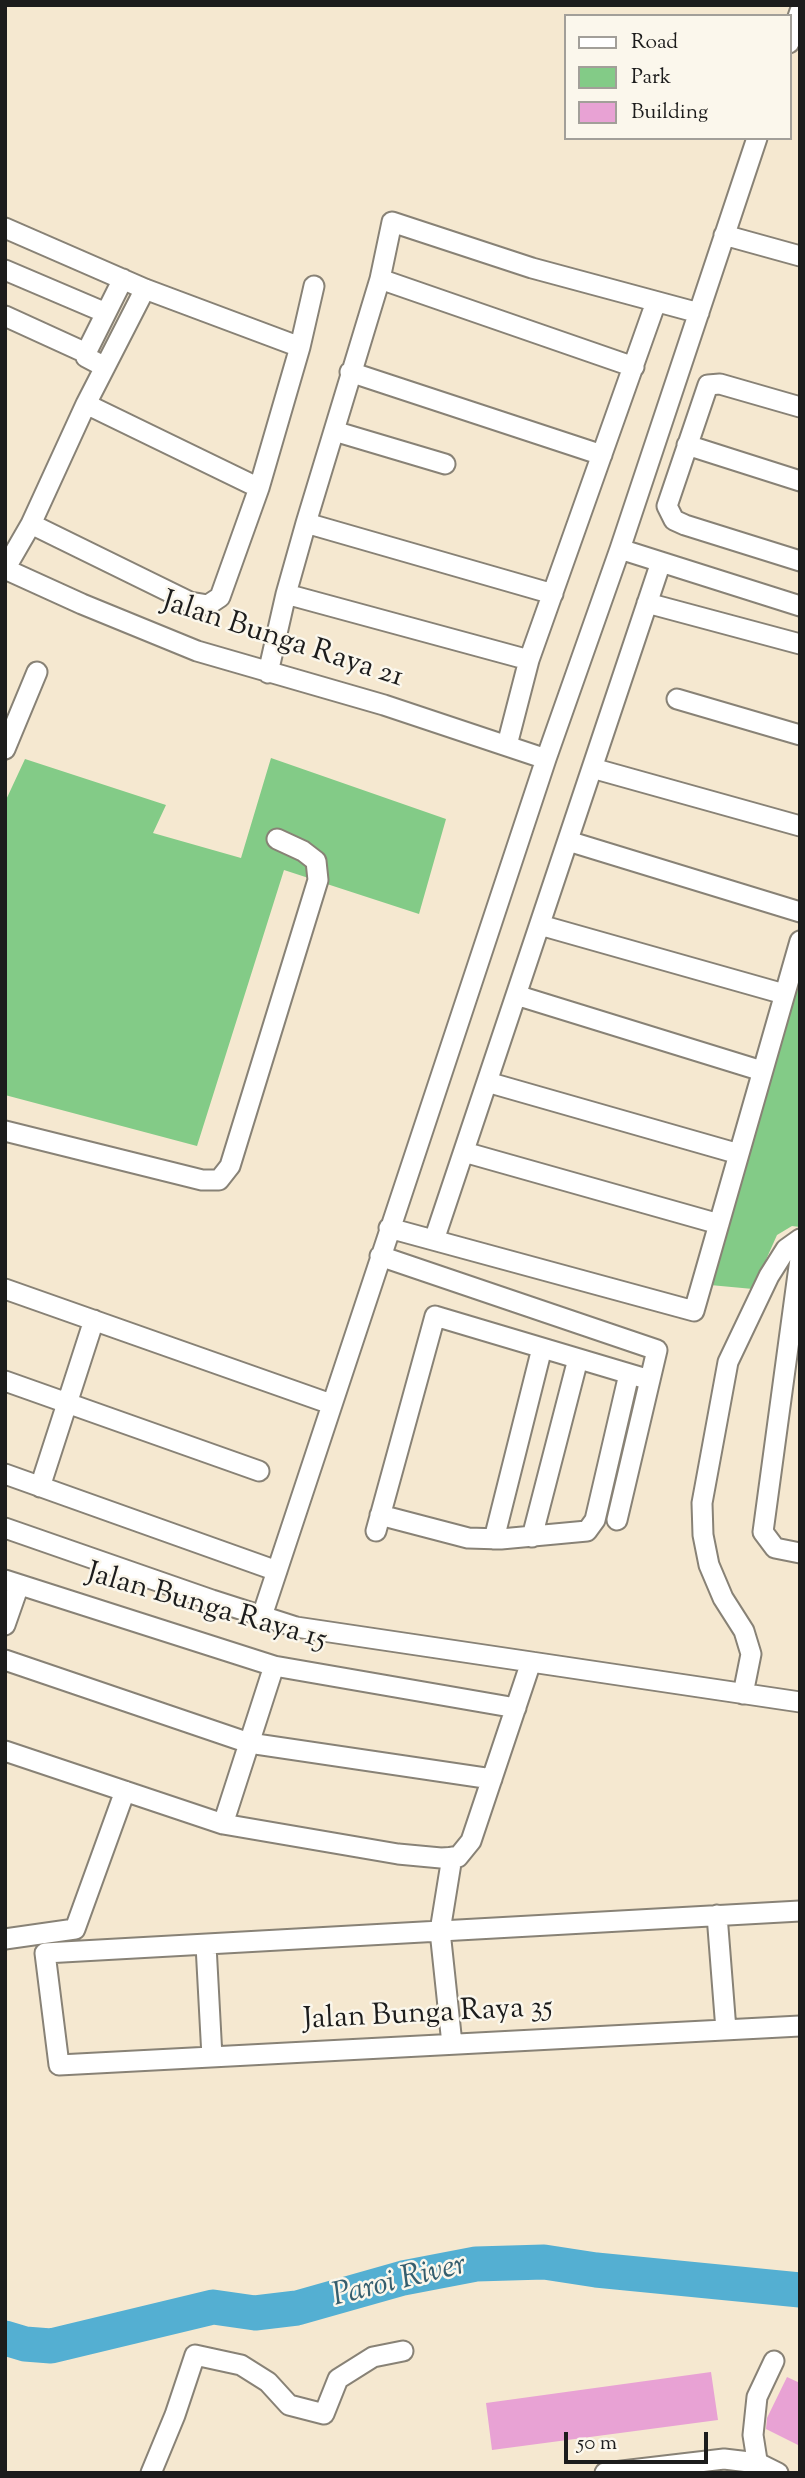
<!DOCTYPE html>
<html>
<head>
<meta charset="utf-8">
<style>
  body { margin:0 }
  #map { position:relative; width:805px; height:2478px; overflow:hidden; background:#f5e8d0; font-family:"Sorts Mill Goudy",serif }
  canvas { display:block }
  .frame { position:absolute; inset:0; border:7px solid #1c1c1c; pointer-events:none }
  .legend { position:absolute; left:564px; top:14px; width:228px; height:126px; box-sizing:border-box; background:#fbf7ec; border:2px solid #a29f99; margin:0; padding:9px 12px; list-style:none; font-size:21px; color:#1c1c1c }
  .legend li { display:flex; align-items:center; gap:14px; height:35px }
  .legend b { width:35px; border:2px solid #a29f99 }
  .scale { position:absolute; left:564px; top:2432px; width:144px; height:32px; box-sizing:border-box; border:4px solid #1c1c1c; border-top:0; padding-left:9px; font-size:21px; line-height:24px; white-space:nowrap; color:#1c1c1c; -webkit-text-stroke:5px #fbf7ec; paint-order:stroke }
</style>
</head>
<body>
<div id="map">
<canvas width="805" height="2478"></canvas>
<div class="frame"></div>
<ul class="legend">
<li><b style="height:9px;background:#fff"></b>Road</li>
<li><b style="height:19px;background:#83cb87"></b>Park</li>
<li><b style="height:19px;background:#e8a2d4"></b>Building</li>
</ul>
<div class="scale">50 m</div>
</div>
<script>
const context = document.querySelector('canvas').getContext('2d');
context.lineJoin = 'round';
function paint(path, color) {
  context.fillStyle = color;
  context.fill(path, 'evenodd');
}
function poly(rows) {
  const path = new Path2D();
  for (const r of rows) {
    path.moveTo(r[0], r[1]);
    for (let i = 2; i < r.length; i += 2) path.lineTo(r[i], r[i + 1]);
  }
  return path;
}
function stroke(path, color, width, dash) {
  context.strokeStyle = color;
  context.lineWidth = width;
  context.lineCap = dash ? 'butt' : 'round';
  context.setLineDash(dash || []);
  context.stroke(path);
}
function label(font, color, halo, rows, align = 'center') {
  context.font = font + ' "Sorts Mill Goudy",serif';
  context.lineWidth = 5;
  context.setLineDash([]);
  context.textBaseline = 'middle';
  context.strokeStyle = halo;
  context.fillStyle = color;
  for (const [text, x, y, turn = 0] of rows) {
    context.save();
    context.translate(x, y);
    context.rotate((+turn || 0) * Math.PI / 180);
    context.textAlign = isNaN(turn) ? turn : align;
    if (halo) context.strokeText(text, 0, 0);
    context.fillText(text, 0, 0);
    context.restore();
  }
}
const green = poly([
  [271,758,446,819,419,914,284,870,197,1146,5,1095,5,802,25,759,166,805,153,833,241,858],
  [800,970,800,1227,792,1226,777,1235,753,1289,710,1285]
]);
const river = poly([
  [5,2338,25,2344,51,2346,213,2307,255,2313,297,2308,403,2278,476,2264,544,2262,596,2270,800,2290]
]);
const building = poly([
  [711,2372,718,2420,492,2450,486,2403],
  [787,2377,800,2383,800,2446,766,2429,767,2418]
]);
const minor = poly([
  [789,43,800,11],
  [5,228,145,289,300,347,259,488,220,597,208,605,190,602,31,524],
  [724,235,800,256],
  [5,270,106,313],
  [380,279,634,367],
  [5,316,86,353],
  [300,347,314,286],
  [105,367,86,357,86,353,123,279],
  [350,372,602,455],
  [86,404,259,488],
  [800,407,720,384,708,385,667,506,674,520,685,525,800,561],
  [334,431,445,464],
  [687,445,800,481],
  [306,523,553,594],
  [620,549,800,606],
  [5,569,82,604,197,651,384,705,546,759],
  [5,569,31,524,86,404,145,289],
  [286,594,529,660],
  [647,603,800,644],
  [268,673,286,594,306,523,380,279,392,222,532,268,699,313],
  [677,699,800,735],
  [507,745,529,660,656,302],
  [5,749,37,672],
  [592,768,800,826],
  [568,841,800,912],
  [540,925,784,994],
  [516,995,762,1071],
  [487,1082,739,1154],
  [5,1131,202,1180,219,1180,230,1166,318,880,316,861,303,851,277,839],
  [464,1152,719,1224],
  [389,1228,694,1311,800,941],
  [434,1240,661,562],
  [380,1256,657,1350,617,1520],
  [800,1259,763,1532,775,1548,800,1553],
  [5,1289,331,1404],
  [5,1381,259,1471],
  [5,1474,277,1571],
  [40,1487,94,1320],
  [380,1515,468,1538,501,1539,587,1531,595,1520,629,1374],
  [5,1528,212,1600,296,1627,800,1702],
  [376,1531,435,1316,650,1380],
  [532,1537,578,1359],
  [494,1539,542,1348],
  [5,1580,274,1666,516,1708],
  [262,1616,546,759,620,549,757,138],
  [5,1625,19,1585],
  [5,1660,249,1743,492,1779],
  [743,1694,751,1654,744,1631,723,1598,709,1565,703,1535,702,1503,728,1362,769,1276,786,1249,800,1239],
  [5,1751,223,1824,398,1854,441,1858,458,1857,471,1841,531,1662],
  [223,1824,274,1666],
  [800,1911,45,1953,59,2065,800,2026],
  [717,1915,726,2030],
  [5,1939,75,1929,125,1791],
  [206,1945,212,2057],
  [452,2044,440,1931,452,1857],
  [151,2473,175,2415,195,2355,241,2365,268,2382,289,2405,324,2414,338,2379,373,2357,403,2351],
  [605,2473,724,2459,758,2463,778,2473],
  [759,2473,753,2435,757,2397,774,2361]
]);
const streetNames = [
  ["Jalan Bunga Raya 21",282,642,18],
  ["Jalan Bunga Raya 15",206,1609,16],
  ["Jalan Bunga Raya 35",428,2016,-3]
];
const waterNames = [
  ["Paroi River",400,2283,-14]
];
paint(green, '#83cb87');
stroke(river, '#54afd2', 35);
paint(building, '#e8a2d4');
stroke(minor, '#888276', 23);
stroke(minor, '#fff', 19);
label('30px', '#1c1c1c', '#fbf7ec', streetNames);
label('italic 32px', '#355e6e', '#fbf7ec', waterNames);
</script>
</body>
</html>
